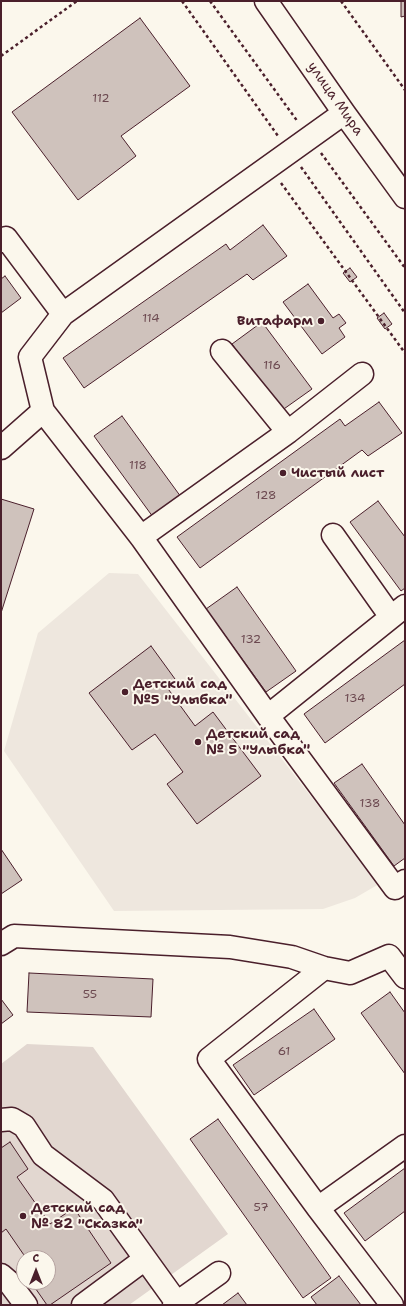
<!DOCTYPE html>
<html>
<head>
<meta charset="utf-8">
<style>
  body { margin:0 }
  #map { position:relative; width:406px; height:1306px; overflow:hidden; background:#fbf7ec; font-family:"Shantell Sans",sans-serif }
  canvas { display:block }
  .frame { position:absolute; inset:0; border:2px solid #4a1f2b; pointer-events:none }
  .north { position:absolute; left:16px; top:1250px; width:40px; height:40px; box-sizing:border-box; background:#fbf7ec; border:1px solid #b4a19f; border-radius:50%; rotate:0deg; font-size:11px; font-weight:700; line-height:16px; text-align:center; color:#4a1f2b }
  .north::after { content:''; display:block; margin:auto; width:14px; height:18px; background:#4a1f2b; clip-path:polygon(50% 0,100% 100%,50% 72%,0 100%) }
</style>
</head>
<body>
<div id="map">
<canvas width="406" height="1306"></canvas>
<div class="frame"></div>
<div class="north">С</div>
</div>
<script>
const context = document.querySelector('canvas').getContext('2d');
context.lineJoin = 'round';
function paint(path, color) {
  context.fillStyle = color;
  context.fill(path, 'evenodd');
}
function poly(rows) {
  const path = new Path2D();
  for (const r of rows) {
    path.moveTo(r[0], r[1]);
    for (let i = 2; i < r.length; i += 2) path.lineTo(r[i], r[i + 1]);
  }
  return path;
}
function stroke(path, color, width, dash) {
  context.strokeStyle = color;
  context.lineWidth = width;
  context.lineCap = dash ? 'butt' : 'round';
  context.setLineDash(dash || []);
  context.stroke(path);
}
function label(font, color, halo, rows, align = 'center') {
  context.font = font + ' "Shantell Sans",sans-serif';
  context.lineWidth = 4;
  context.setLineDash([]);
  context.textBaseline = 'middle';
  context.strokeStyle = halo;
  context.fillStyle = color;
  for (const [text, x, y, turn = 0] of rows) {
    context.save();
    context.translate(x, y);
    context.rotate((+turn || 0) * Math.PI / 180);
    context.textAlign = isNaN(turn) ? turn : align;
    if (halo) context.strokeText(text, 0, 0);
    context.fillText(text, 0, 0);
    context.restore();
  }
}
const built = poly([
  [109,573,138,574,379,884,355,898,323,909,114,911,4,751,38,633]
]);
const green = poly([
  [27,1044,93,1047,228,1234,129,1305,1,1305,1,1064],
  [24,1258,48,1258,48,1282,24,1282]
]);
const building = poly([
  [401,1,405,1,405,16,401,17,401,1],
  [140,18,190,86,121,136,136,156,78,200,12,112,140,18],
  [263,225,287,256,253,280,247,274,84,388,63,358,226,244,230,250,263,225],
  [350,268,357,277,350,282,343,273,350,268],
  [5,276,21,298,1,313,1,279,5,276],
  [308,284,333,318,339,314,346,323,339,328,345,337,322,354,283,302,308,284],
  [384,313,392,324,385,329,377,318,384,313],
  [262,322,312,389,281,411,232,344,262,322],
  [379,402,402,433,368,456,362,450,200,568,177,537,340,419,345,426,379,402],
  [122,416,181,497,153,517,94,436,122,416],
  [1,499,34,509,1,613,1,499],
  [378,501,405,537,405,588,401,591,350,522,378,501],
  [237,587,296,671,266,692,206,609,237,587],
  [405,640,405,684,325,743,304,714,405,640],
  [151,646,175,679,166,686,195,726,213,712,261,776,197,824,167,784,183,772,155,734,132,750,89,693,151,646],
  [362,764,405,825,405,858,394,866,334,783,362,764],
  [1,849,22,880,1,894,1,849],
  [29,973,153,979,151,1017,27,1012,29,973],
  [390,992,405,1013,405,1074,361,1013,390,992],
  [1,999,13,1015,1,1024,1,999],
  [314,1009,335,1039,254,1095,233,1065,314,1009],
  [218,1119,331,1278,303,1298,190,1139,218,1119],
  [10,1142,28,1169,17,1177,50,1224,74,1208,111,1263,50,1305,47,1305,31,1282,48,1282,48,1258,26,1258,6,1229,1,1233,1,1148,10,1142],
  [405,1168,405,1211,365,1241,344,1213,405,1168],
  [339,1276,361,1305,317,1305,311,1297,339,1276],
  [238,1293,247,1305,222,1305,238,1293]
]);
const path = poly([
  [182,1,278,136],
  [210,1,298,122],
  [341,1,405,90],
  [1,56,77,1],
  [321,153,405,268],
  [301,167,405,313],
  [281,183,405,353]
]);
const minor = poly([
  [266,1,344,113,405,197],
  [1,241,6,238,63,314,30,357,43,411,1,448],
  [63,314,344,113],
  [222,351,288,432],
  [43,411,141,537,268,716,395,888,405,881],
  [333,535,391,617],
  [141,537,288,432,362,374],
  [268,716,405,606],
  [1,944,14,936,230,947,292,957,324,968,350,973,389,956,405,977],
  [324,968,209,1059,318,1208,392,1305],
  [1,1120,12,1119,24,1126,43,1155,103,1200,177,1303],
  [318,1208,405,1146],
  [1,1275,8,1281,26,1305],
  [83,1305,145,1259],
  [174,1305,219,1273]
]);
const markers = [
  [321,321,4,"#4a1f2b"],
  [283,473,4,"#4a1f2b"],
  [125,692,4,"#4a1f2b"],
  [198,742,4,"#4a1f2b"],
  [23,1216,4,"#4a1f2b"]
];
const numberNames = [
  ["112",101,99],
  ["114",151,319],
  ["116",272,366],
  ["118",138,466],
  ["128",266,496],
  ["132",251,640],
  ["134",355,699],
  ["138",370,804],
  ["55",90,995],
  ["61",284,1052],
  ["57",261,1208]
];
const streetNames = [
  ["улица Мира",335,99,55]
];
const poiNames = [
  ["Витафарм",313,321,"right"],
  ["Чистый лист",291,473],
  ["Детский сад",133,684],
  ["№5 \"Улыбка\"",133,700],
  ["Детский сад",206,734],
  ["№ 5 \"Улыбка\"",206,750],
  ["Детский сад",31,1208],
  ["№ 82 \"Сказка\"",31,1224]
];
paint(built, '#eee7de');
paint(green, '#e2d7d0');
paint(building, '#cfc2bc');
stroke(building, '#4a1f2b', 1);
stroke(minor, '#4a1f2b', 25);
stroke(path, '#4a1f2b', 2.5, [3, 3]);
stroke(minor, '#fbf7ec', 22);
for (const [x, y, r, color] of markers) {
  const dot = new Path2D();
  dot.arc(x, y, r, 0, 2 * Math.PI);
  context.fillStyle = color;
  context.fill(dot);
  stroke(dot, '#fbf7ec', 1.5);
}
label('12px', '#6b484f', null, numberNames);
label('14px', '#4a1f2b', '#fbf7ec', streetNames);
label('bold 14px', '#4a1f2b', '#fbf7ec', poiNames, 'left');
</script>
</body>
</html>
